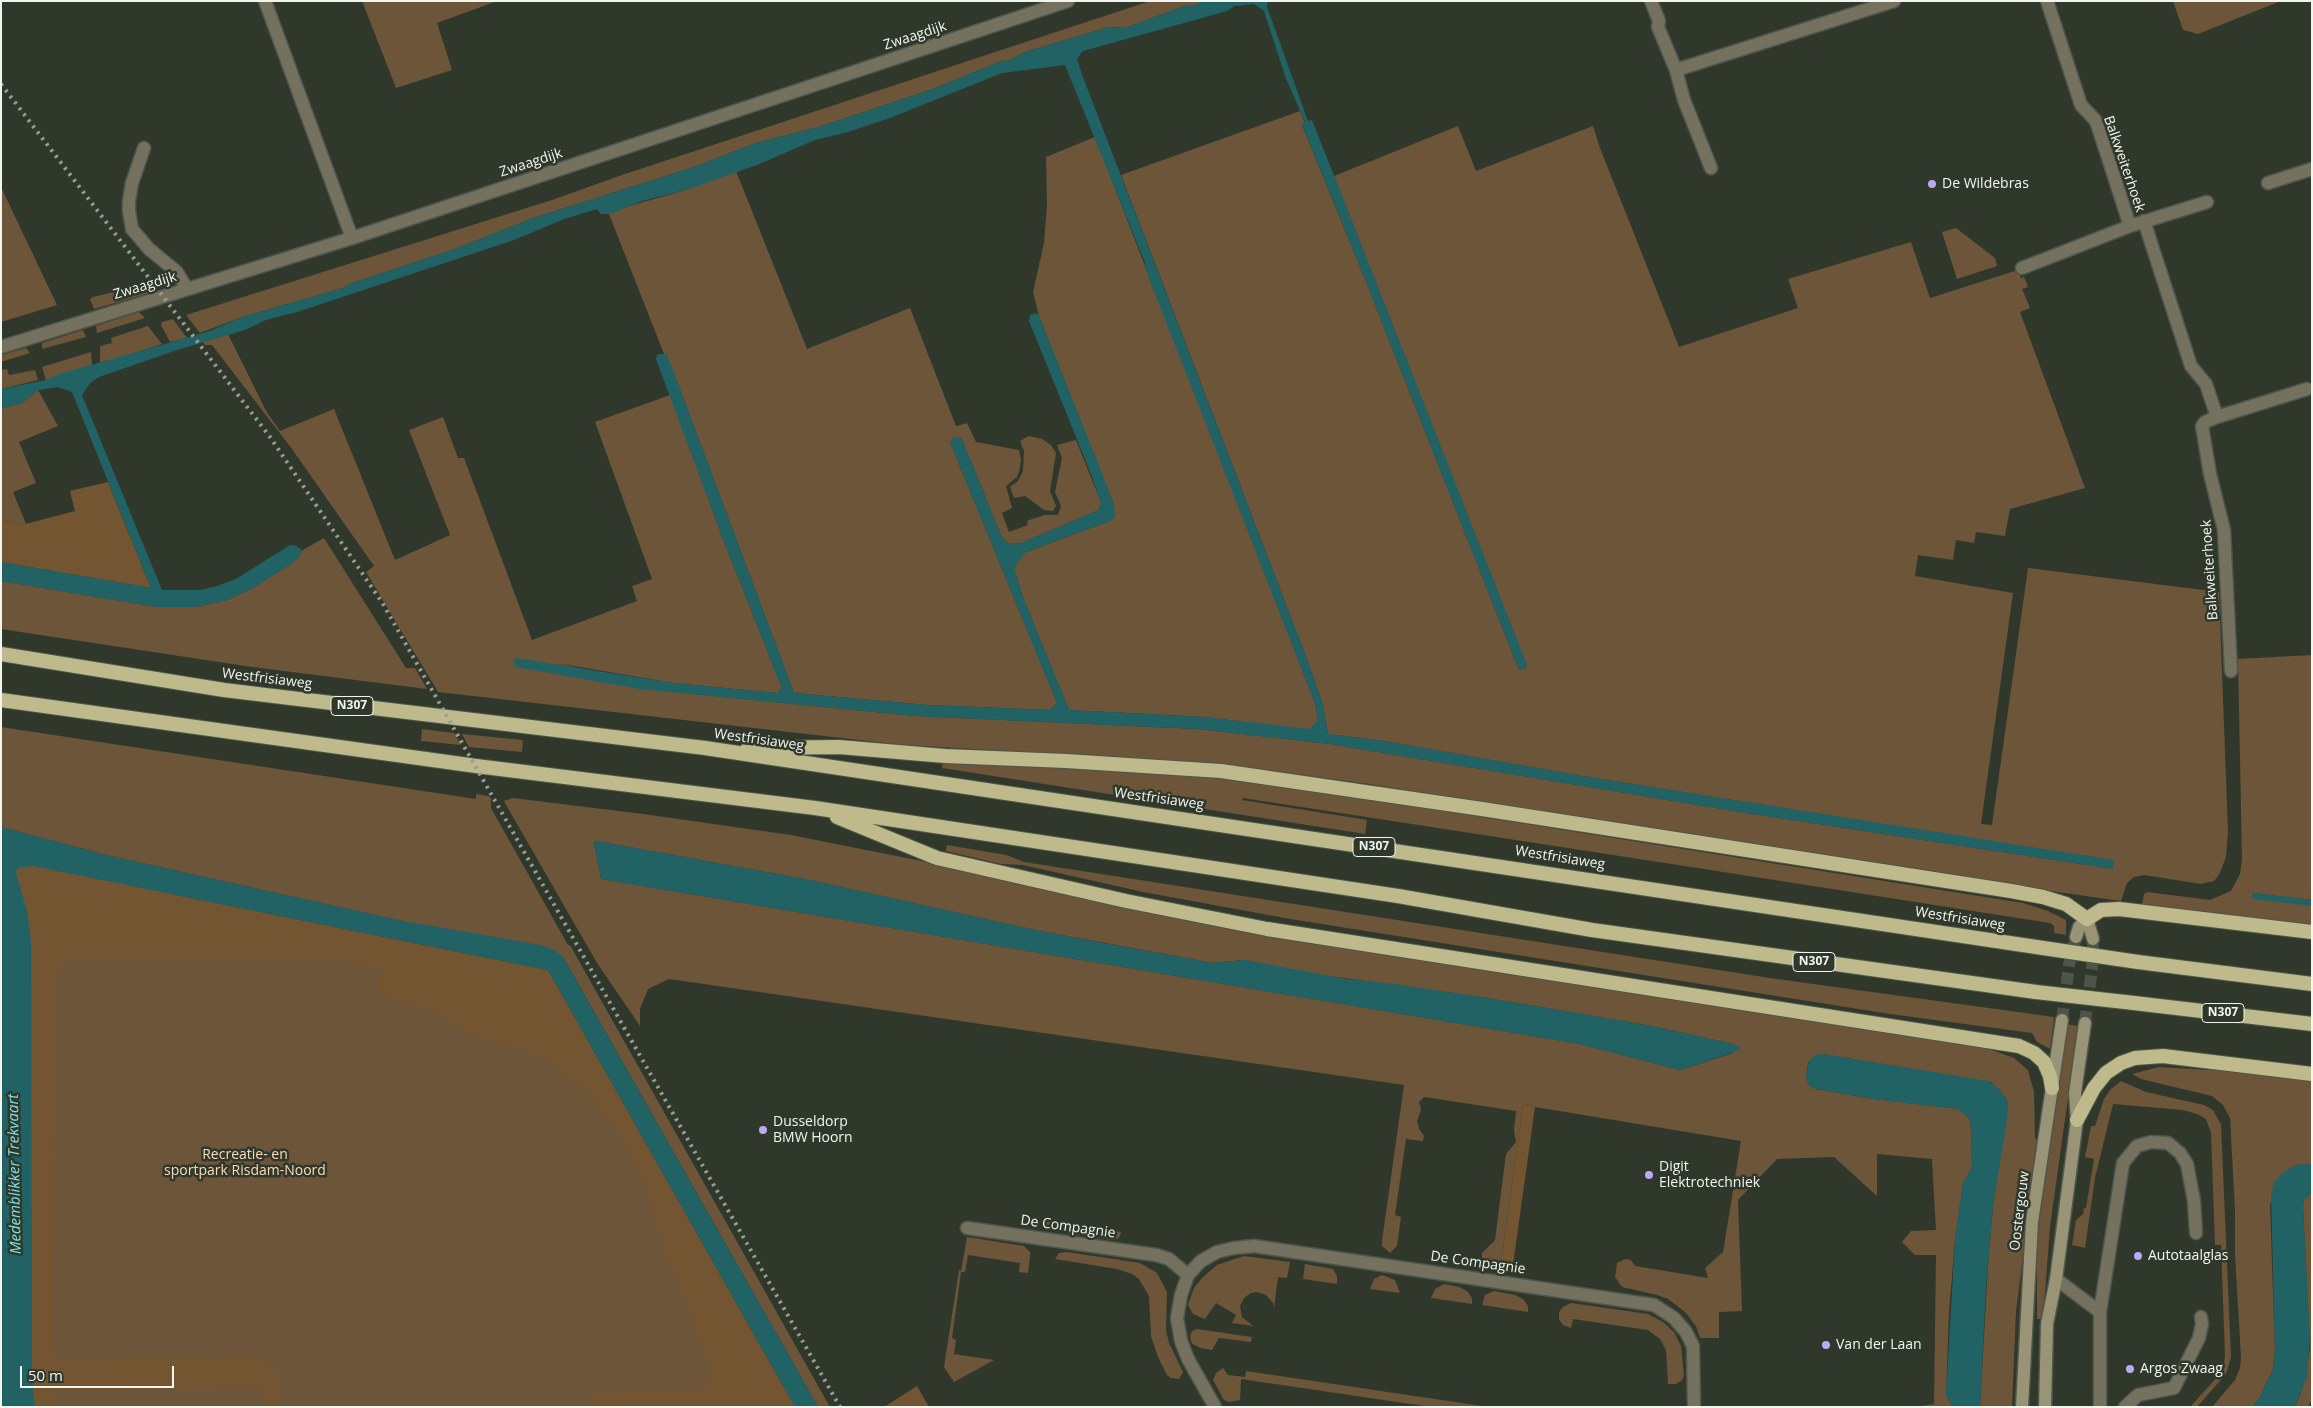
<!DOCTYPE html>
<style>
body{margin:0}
#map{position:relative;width:2313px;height:1408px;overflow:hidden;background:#30382c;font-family:"Open Sans",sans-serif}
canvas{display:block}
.frame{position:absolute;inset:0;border:2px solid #f1f6ee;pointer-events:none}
.scale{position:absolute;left:20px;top:1366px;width:154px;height:22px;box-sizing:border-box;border:2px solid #f1f6ee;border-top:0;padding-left:6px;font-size:15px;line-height:18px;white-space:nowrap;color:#f1f6ee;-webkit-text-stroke:4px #30382c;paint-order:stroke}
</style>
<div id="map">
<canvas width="2313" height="1408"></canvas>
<div class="frame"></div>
<div class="scale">50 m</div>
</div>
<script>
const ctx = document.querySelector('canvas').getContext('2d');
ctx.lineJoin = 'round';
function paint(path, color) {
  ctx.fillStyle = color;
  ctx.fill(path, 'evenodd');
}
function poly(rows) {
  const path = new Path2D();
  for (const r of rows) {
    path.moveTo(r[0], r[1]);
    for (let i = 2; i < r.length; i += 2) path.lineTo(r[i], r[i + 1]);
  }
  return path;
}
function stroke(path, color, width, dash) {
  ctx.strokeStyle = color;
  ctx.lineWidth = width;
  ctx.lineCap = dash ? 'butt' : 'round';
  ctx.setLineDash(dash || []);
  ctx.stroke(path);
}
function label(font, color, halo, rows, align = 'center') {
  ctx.font = font + ' "Open Sans",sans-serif';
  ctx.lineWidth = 5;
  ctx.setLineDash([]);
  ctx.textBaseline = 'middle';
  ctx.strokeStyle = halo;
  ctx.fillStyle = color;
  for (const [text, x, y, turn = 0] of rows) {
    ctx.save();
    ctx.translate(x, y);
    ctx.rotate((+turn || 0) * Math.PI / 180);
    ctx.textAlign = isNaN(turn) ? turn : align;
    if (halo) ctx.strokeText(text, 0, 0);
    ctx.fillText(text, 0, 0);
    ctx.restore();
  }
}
paint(poly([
 [362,1,497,1,437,23,452,70,396,88],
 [1150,1,1203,1,1191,7,1187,5,1125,28,1109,27,1025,52,1010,60,999,62,933,89,822,126,756,143,694,167,533,218,455,249,352,283,343,288,242,317,200,333,186,315,552,200,622,175],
 [2173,1,2281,1,2198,34,2183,30],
 [1300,111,1305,123,1302,125,1363,274,1519,670,1525,668,1527,665,1525,661,1334,176,1458,126,1476,171,1593,126,1600,148,1679,347,1798,308,1788,279,1911,242,1930,298,2018,270,2021,278,2024,277,2028,287,2022,289,2030,308,2020,312,2085,488,2010,509,2005,536,1976,532,1974,543,1956,540,1953,560,1918,555,1915,576,2013,593,1981,824,1992,825,2028,568,2219,592,2228,832,2226,857,2219,875,2214,881,2201,884,2144,875,2134,877,2127,883,2121,901,1909,871,1369,784,1251,768,1149,759,903,745,438,692,366,572,374,566,292,449,212,345,205,345,203,342,228,334,266,411,280,431,334,409,395,560,450,535,409,430,443,417,458,458,464,458,532,640,637,601,632,586,652,579,595,422,670,395,723,539,782,688,777,693,673,683,556,663,693,694,915,716,1198,729,1330,744,1740,812,2113,869,1971,838,1582,776,1384,741,1328,734,1322,702,1305,654,1121,175],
 [1095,137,1315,703,1318,721,1309,730,1204,717,1069,710,1024,600,1015,572,1015,566,1024,553,1112,520,1114,505,1039,316,1033,292,1044,243,1047,205,1046,157],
 [736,171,807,349,910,308,956,426,967,423,976,442,1019,450,1021,460,1019,472,1017,477,1006,486,1012,508,1002,513,1009,532,1028,525,1027,522,1029,520,1045,515,1058,515,1061,506,1055,492,1062,458,1057,445,1076,440,1101,502,1099,510,1021,543,1010,544,1003,539,1000,533,961,437,950,442,1057,703,1050,710,928,705,794,693,681,392,666,354,664,354,609,214,626,207,689,189],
 [1,187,57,305,1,322],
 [1956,228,1995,258,1997,266,1957,279,1942,232],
 [147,284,153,292,94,309,90,299,93,297],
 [139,312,145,318,97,333,96,326],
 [173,319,187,338,170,342,161,325,162,322],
 [148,326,162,344,100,364,100,346,112,343,111,338],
 [83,330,86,337,42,349,42,343],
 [26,348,30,353,1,362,1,355],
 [91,352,92,366,46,380,42,367],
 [7,369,9,375,35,370,38,380,1,389,1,370],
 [38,390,58,426,19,442,36,483,13,492,26,524,22,525,1,519,1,409,22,403],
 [1029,436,1042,439,1051,445,1056,453,1050,491,1056,506,1053,511,1044,510,1025,496,1014,498,1010,487,1018,481,1023,471,1024,451,1020,441],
 [324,538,406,668,415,668,427,689,252,667,1,629,1,581,157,607,196,607,227,600,253,588,292,563,300,556,301,551],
 [2312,655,2312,900,2253,893,2252,898,2312,905,2312,925,2142,904,2144,894,2147,892,2210,900,2231,891,2240,874,2242,860,2238,659],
 [1,727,476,799,476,794,488,796,491,798,491,808,568,945,570,945,830,1407,818,1407,563,957,106,855,1,827],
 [422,729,454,733,461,745,421,741],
 [462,734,523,740,522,752,469,747],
 [943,761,1148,771,1268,783,2023,903,2048,911,2066,920,2066,935,2054,933,2054,926,2050,923,1704,869,1243,798,1242,800,1367,820,1365,834,942,768],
 [513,798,643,814,791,835,967,870,1106,903,1992,1047,1992,1050,2014,1058,2028,1070,2034,1092,2035,1139,2038,1140,2016,1311,2012,1407,1980,1407,1988,1265,1993,1205,2008,1105,2006,1098,1991,1082,1823,1054,1809,1061,1808,1064,1806,1076,1808,1083,1816,1089,1874,1099,1959,1109,1969,1118,1971,1125,1972,1168,1963,1183,1955,1240,1949,1313,1946,1394,1952,1407,1914,1407,1934,1404,1936,1255,1915,1255,1902,1242,1911,1231,1936,1230,1932,1159,1877,1154,1877,1196,1834,1157,1777,1159,1738,1200,1742,1311,1719,1312,1719,1338,1700,1338,1696,1326,1685,1312,1668,1299,1657,1295,1622,1287,1615,1277,1617,1263,1625,1259,1631,1260,1635,1266,1708,1278,1705,1268,1723,1252,1741,1141,1523,1105,1500,1271,1491,1269,1482,1263,1482,1253,1495,1240,1506,1154,1516,1142,1514,1131,1516,1111,1424,1097,1419,1102,1421,1110,1417,1121,1419,1129,1424,1136,1423,1141,1406,1139,1395,1215,1401,1217,1397,1246,1390,1253,1382,1246,1382,1241,1404,1085,669,979,648,989,640,1009,640,1026,597,963,505,803,504,801],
 [596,841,810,880,1035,930,1213,963,1245,960,1307,973,1482,997,1652,1026,1733,1044,1733,1053,1680,1070,1580,1044,601,879,594,843],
 [947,845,1006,855,1024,862,1770,978,2054,1017,2050,1049,2037,1042,2032,1033,1890,1014,1290,919,1143,892,1023,865,1001,864,946,851],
 [1,851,555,990,784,1407,1,1407],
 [2066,1024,2078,1026,2050,1227,2043,1319,2037,1319,2037,1232],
 [2159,1067,2209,1070,2210,1067,2312,1079,2312,1164,2307,1164,2270,1204,2275,1350,2273,1369,2267,1382,2260,1397,2252,1407,2212,1407,2235,1380,2240,1368,2241,1357,2235,1255,2235,1210,2230,1118,2223,1105,2212,1096,2141,1079,2132,1074],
 [2121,1081,2146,1092,2204,1105,2213,1110,2221,1124,2231,1357,2226,1374,2197,1407,2190,1407,2221,1373,2224,1365,2225,1355,2221,1245,2215,1245,2211,1133,2206,1119,2197,1114,2183,1110,2113,1104,2095,1178,2085,1248,2072,1245,2076,1220,2083,1214,2084,1208,2086,1208,2094,1159,2085,1157,2091,1126,2095,1126,2104,1099,2110,1090],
 [2311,1194,2312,1399,2308,1407,2295,1407,2301,1393,2310,1349,2303,1208,2304,1199],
 [1044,1221,1121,1232,1119,1238,1113,1240,1048,1230,1044,1226],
 [967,1237,1024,1246,1030,1252,1030,1256,1028,1273,1019,1272,1020,1263,968,1255,965,1272,961,1272,952,1338,956,1340,954,1354,994,1360,954,1382,944,1367,959,1270,961,1271],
 [1067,1252,1140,1263,1157,1273,1167,1292,1166,1330,1169,1343,1183,1372,1179,1379,1171,1378,1167,1375,1158,1357,1151,1336,1149,1296,1139,1279,1132,1274,1117,1269,1055,1259,1059,1253],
 [1244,1256,1290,1262,1287,1278,1278,1277,1274,1308,1273,1303,1266,1295,1257,1292,1251,1293,1244,1298,1240,1306,1242,1317,1253,1326,1232,1323,1236,1315,1216,1303,1205,1319,1193,1314,1188,1305,1194,1288,1201,1279,1217,1265],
 [1305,1264,1333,1269,1337,1276,1337,1284,1303,1279],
 [1382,1275,1395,1280,1400,1293,1370,1289,1374,1279],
 [1444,1284,1459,1287,1467,1291,1472,1298,1472,1304,1431,1298,1435,1289],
 [1494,1291,1515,1295,1523,1299,1528,1306,1528,1312,1482,1305,1485,1295],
 [1571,1303,1648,1314,1663,1322,1674,1332,1681,1346,1684,1376,1682,1380,1676,1384,1668,1384,1666,1350,1660,1339,1648,1330,1573,1319,1571,1328,1563,1325,1559,1319,1559,1312,1563,1307],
 [1197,1329,1252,1337,1251,1342,1219,1338,1212,1350,1201,1348,1192,1344,1190,1337,1192,1331],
 [1223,1368,1228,1375,1245,1377,1246,1371,1489,1407,1431,1407,1241,1379,1240,1400,1229,1402,1224,1400,1213,1380,1216,1373]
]), '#6c5539');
paint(poly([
 [108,482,151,588,1,562,1,519,22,525,75,511,70,491],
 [25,866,33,866,548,970,795,1407,590,1407,590,1394,706,1388,711,1374,691,1316,664,1248,647,1189,632,1154,590,1094,551,1064,520,1049,500,1043,491,1043,473,1036,436,1014,379,994,381,969,328,957,326,964,287,959,75,959,69,961,59,970,55,991,51,1350,55,1356,60,1359,266,1356,267,1367,278,1367,278,1402,270,1404,267,1402,266,1391,263,1389,58,1392,54,1395,55,1407,35,1407,32,1376,31,941,27,911,16,873,18,869],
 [1523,1105,1535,1107,1512,1272,1500,1271],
 [917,1386,929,1407,884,1407]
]), '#745531');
paint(poly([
 [1203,1,1268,1,1267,7,1308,121,1312,120,1527,665,1525,668,1519,670,1363,274,1302,124,1305,122,1285,76,1264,11,1254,4,1235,6,1227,11,1195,20,1083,51,1077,59,1081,72,1305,654,1322,702,1328,734,1384,741,1582,776,2114,860,2113,869,1740,812,1330,744,1198,729,915,716,640,689,516,667,513,661,516,658,673,683,777,693,782,688,723,539,656,359,657,355,660,354,666,354,671,365,794,693,928,705,1050,710,1057,703,950,442,954,437,961,437,1000,533,1003,539,1010,544,1021,543,1099,510,1101,502,1091,474,1029,321,1030,315,1037,313,1039,316,1101,471,1114,505,1115,516,1112,520,1026,552,1015,566,1015,572,1024,600,1069,710,1204,717,1309,729,1318,721,1315,703,1148,276,1144,260,1065,65,1002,73,890,118,848,132,815,140,757,165,689,189,642,201,609,214,601,214,597,209,564,219,514,240,297,312,266,320,245,330,177,350,99,377,90,383,82,395,162,590,201,590,217,586,236,579,290,545,296,546,301,549,300,556,292,563,253,588,227,600,196,607,157,607,1,581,1,562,151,588,72,392,58,387,38,390,22,403,1,409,1,389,46,380,59,374,207,332,242,317,343,288,352,283,455,249,533,218,694,167,756,143,822,126,933,89,999,62,1010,60,1025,52,1109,27,1125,28,1187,5,1191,7],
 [1,827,106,855,276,893,403,921,541,945,556,951,563,957,577,982,818,1407,795,1407,548,970,33,866,18,868,16,873,27,911,31,941,32,1376,35,1407,1,1407],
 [596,841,810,880,1035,930,1125,947,1213,963,1245,960,1346,979,1394,984,1482,997,1652,1026,1733,1044,1740,1047,1740,1050,1680,1070,1580,1044,601,879,594,843],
 [1823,1054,1988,1081,1997,1087,2006,1098,2008,1105,2006,1127,1993,1205,1986,1288,1980,1407,1952,1407,1946,1394,1955,1240,1963,1183,1972,1168,1971,1125,1969,1118,1958,1109,1874,1099,1812,1088,1808,1084,1806,1076,1809,1061,1816,1055],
 [2307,1164,2312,1164,2312,1194,2304,1199,2303,1208,2310,1337,2307,1377,2295,1407,2252,1407,2260,1397,2267,1382,2273,1369,2275,1350,2271,1193,2274,1183,2282,1173,2296,1165]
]), '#216365');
stroke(poly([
 [2255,896,2312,903]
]), '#216365', 6);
stroke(poly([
 [2062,1020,2069,965,2076,937],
 [2085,1023,2093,960,2093,939]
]), '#4d5449', 12, [12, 6]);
const service = poly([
 [265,1,352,238],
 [144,148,132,183,129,201,129,211,132,229,149,249,177,272,187,289],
 [2056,1279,2100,1312,2100,1407],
 [2100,1312,2123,1163,2137,1146,2151,1142,2168,1143,2180,1153,2187,1164,2194,1201,2196,1233],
 [2125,1407,2138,1395,2174,1388,2199,1338,2202,1324,2201,1317]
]);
const minor = poly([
 [1651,1,1659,21,1658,27,1676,70,1684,100,1711,168],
 [2047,1,2081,105,2096,121,2130,226],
 [1676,70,1894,1],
 [2268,183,2312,169],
 [2144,221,2191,366,2206,384,2217,417],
 [2022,268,2130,226,2207,202],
 [2231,671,2224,530,2210,474,2202,426,2205,422,2217,417,2307,389],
 [967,1228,1156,1255,1169,1259,1188,1275],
 [1215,1407,1188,1359,1181,1341,1177,1318,1181,1295,1188,1275,1201,1261,1217,1252,1234,1248,1254,1246,1654,1305,1674,1318,1686,1332,1693,1346,1694,1407]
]);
const tertiary = poly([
 [1,347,352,238,1068,1]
]);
const secondary = poly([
 [2076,937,2079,927,2087,919,2093,939],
 [2022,1407,2032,1222,2062,1020],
 [2045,1407,2047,1324,2056,1279,2077,1120,2075,1093,2085,1023]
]);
const trunk = poly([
 [1,654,224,690,705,748,2043,948],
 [1,700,476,766,815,808,1398,896,1592,930,2036,992],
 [748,748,839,747,945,756,1066,761,1221,771,1482,809,2011,891,2043,897,2066,904,2087,919,2101,910,2119,909,2312,932],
 [837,817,937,858,1126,901,1267,929,2019,1046,2034,1053,2044,1062,2050,1076,2052,1088],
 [2138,962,2312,984],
 [2134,1003,2312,1024],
 [2077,1120,2094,1088,2106,1073,2121,1063,2135,1058,2163,1056,2312,1074]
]);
stroke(service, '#4f564b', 15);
stroke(minor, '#4f564b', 15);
stroke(tertiary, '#4f564b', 15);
stroke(secondary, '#4f564b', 15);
stroke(trunk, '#4f564b', 16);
stroke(service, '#74725e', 12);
stroke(minor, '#74725e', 12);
stroke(tertiary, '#74725e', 12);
stroke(secondary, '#989475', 12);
stroke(trunk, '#bfba8c', 14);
stroke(poly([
 [1,84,270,437,383,604,840,1407]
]), '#979e94', 4, [2.5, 5]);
const trunkBridge = poly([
 [2043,948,2138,962],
 [2036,992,2134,1003]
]);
stroke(trunkBridge, '#4f564b', 16, []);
stroke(trunkBridge, '#bfba8c', 14);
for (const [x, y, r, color] of [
 [1932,184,5,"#baaaf6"],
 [763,1130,5,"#baaaf6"],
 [1649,1175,5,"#baaaf6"],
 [2138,1256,5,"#baaaf6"],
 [1826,1345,5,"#baaaf6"],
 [2130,1369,5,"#baaaf6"]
]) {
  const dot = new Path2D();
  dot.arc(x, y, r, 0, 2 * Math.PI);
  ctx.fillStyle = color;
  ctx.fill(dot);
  stroke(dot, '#30382c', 2);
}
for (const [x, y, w] of [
 [352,706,42],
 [1374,847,42],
 [1814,962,42],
 [2223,1013,42]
]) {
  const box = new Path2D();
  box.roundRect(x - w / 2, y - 9.5, w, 19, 4);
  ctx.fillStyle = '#30382c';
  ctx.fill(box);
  stroke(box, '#f1f6ee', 1);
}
label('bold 12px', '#f1f6ee', null, [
 ["N307",352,706],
 ["N307",1374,847],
 ["N307",1814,962],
 ["N307",2223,1013]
]);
label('14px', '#f1f6ee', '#30382c', [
 ["Zwaagdijk",915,36,-18],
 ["Zwaagdijk",531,163,-18],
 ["Balkweiterhoek",2124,164,71],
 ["Zwaagdijk",145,286,-17],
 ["Balkweiterhoek",2210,570,-94],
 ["Westfrisiaweg",267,679,7],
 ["Westfrisiaweg",759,740,8],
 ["Westfrisiaweg",1159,799,8],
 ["Westfrisiaweg",1560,858,9],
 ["Westfrisiaweg",1960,919,9],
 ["Oostergouw",2020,1211,-83],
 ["De Compagnie",1068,1227,8],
 ["De Compagnie",1478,1263,8]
]);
label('14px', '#f1f6ee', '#30382c', [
 ["De Wildebras",1942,184],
 ["Dusseldorp",773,1122],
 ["BMW Hoorn",773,1138],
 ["Digit",1659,1167],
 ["Elektrotechniek",1659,1183],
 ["Autotaalglas",2148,1256],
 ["Van der Laan",1836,1345],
 ["Argos Zwaag",2140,1369]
], 'left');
label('14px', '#fadbb9', '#30382c', [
 ["Recreatie- en",245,1155],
 ["sportpark Risdam-Noord",245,1171]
]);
label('italic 15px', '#7ce2e4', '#30382c', [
 ["Medemblikker Trekvaart",15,1174,-91]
]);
</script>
